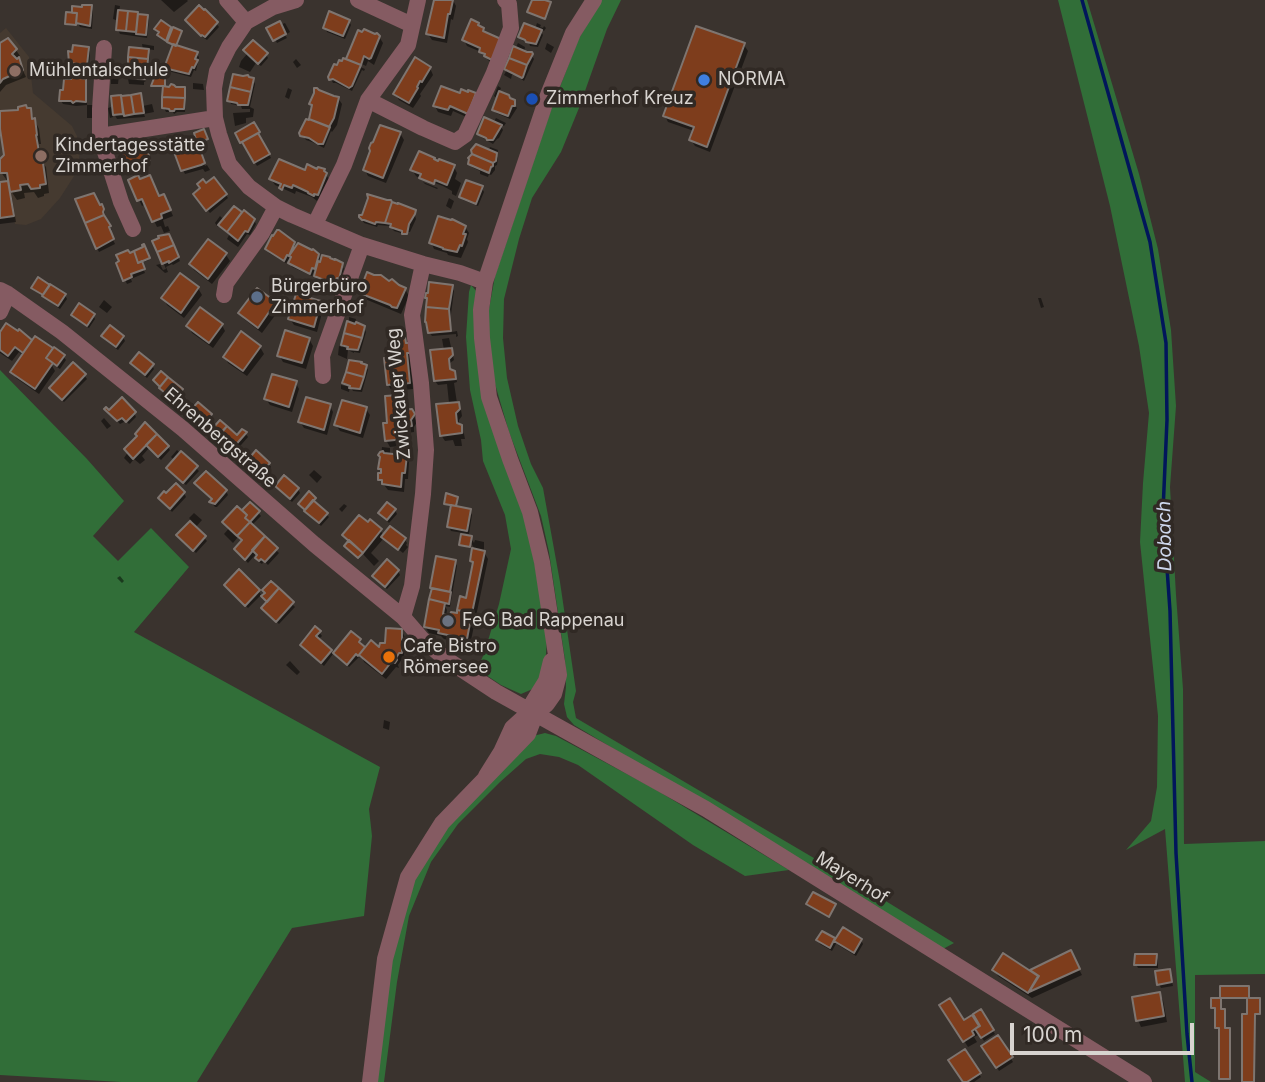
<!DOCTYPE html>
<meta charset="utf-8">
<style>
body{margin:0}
#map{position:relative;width:1265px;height:1082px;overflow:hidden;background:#3a332e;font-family:Inter,sans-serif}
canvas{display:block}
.scale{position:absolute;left:1010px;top:1023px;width:184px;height:32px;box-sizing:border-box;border:4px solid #d8d4d0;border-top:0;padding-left:9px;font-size:21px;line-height:24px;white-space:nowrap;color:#d8d4d0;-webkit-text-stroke:5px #302924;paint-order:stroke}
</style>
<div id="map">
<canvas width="1265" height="1082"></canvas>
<div class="scale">100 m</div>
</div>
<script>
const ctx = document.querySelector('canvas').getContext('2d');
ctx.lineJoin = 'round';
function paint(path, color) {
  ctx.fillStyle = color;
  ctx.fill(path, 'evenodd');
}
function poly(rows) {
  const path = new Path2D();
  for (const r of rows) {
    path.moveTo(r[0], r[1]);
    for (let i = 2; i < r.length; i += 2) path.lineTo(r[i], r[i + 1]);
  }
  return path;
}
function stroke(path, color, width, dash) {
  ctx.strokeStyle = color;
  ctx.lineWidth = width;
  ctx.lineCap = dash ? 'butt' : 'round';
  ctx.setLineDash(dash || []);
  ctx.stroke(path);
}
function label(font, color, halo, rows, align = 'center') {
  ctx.font = font + ' Inter,sans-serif';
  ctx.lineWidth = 7;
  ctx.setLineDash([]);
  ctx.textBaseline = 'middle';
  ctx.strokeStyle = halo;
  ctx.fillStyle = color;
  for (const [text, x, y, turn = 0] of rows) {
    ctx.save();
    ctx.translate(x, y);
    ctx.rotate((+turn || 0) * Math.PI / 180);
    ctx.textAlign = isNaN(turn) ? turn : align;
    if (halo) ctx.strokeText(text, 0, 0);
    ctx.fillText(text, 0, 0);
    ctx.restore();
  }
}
paint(poly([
 [6,28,29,57,33,93,72,126,77,136,80,153,76,173,60,198,41,219,26,225,15,224,14,216,0,218,0,33]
]), '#453a30');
paint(poly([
 [601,0,621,0,607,29,579,108,561,152,532,198,519,239,504,299,503,338,507,378,518,426,531,464,543,488,560,582,576,691,573,702,576,718,858,884,954,943,943,949,751,831,574,725,567,717,564,704,566,687,565,660,549,552,541,516,509,432,493,377,488,344,489,309,495,276,548,118,578,40],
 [1058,0,1087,0,1139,174,1158,249,1171,330,1176,406,1170,487,1176,595,1183,689,1184,844,1265,841,1265,974,1195,975,1195,1072,1211,1082,1185,1082,1165,829,1126,850,1151,821,1157,787,1158,716,1140,542,1143,483,1149,413,1139,346,1110,206],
 [471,285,478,293,476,328,528,523,547,639,545,668,535,688,521,694,501,685,477,669,484,654,499,604,511,549,505,515,483,461,481,440,470,390,466,337,469,292],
 [0,370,87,459,124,501,93,536,118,561,151,528,189,567,134,632,380,767,369,809,372,836,364,916,292,928,197,1082,121,1082,0,1075],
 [545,733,556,736,653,788,789,870,745,876,693,845,578,765,559,757,540,754,526,759,500,782,458,824,431,862,409,916,397,982,384,1082,374,1082,392,942,407,893,433,843,533,736]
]), '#316e38');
paint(poly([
 [161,0,187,0,188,1,174,12],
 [436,0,453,0,456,6,453,20,451,19,447,43,432,40,428,34],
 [115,5,120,6,119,12,147,16,149,20,147,38,120,34,118,30,119,21,113,19],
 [91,7,93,11,92,29,80,27,76,20,75,26,67,25,67,24],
 [349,21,351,25,345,39,327,32,325,28],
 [216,23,219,27,207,40,201,36],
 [285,23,290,32,285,35,287,38,277,43,269,29],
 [537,23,541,25,540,27,543,28,544,26,546,28,544,31,540,29,543,35,538,47,530,46,529,43,523,41,520,37,537,30,536,26],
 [478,24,486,35,500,40,490,62,481,52,467,46,464,40],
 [170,28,172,33,181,33,181,34,176,47,196,53,199,57,196,71,194,70,191,77,168,71,166,68,174,45,161,38,156,29],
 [363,34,378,35,383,43,374,65,368,61,366,66,351,59,351,63,365,69,364,71,362,70,352,91,336,83,333,83,331,79,350,63,348,59],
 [518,43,525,47,524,53,531,54,534,59,524,81,516,75,512,75,511,79,504,75,518,50,516,47],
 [547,43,554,47,551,53,545,49],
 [142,44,154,46,154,50,147,49,150,54,147,77,127,75,131,49,143,50],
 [0,45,16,50,20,56,17,58,26,77,6,85,0,92],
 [744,45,748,51,710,152,695,146,691,140,694,131,668,122,665,116],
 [88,48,90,52,89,68,77,67,77,74,67,74,63,67,63,73,56,73,56,65,62,66,66,72,66,66,73,67,71,62],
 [245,51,266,54,268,58,261,66,256,63,250,72,239,67,241,61,247,54],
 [296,59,301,65,297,68,293,62],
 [430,68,433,75,420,94,421,96,413,108,399,100,395,94],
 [111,74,119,75,118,84,111,84],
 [165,78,165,88,184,88,186,92,185,112,177,112,174,114,173,112,166,112,164,108,164,87,153,86],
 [128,79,146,81,144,82,144,85,129,84],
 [253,80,255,84,250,107,254,109,253,117,246,118,246,123,235,126,233,113,250,112,250,109,242,109,241,106,231,104,229,100],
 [85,81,87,85,87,105,94,105,95,118,87,118,87,105,76,106,63,104,61,101],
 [193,83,203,84,204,90,193,89],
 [498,86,501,88,499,93,514,104,517,108,510,119,496,113,494,110,498,99,494,96],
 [288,88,292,90,289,99,285,97],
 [140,95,143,106,152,104,154,112,144,114,145,117,117,119,112,110,113,117,110,118,108,108,111,107,115,114,113,98],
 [461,96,471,119,453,111,451,116,438,112,435,106],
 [338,98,342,104,337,125,332,132,331,131,324,148,312,142,306,140,301,133,310,123,313,108,311,104],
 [30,110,39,129,41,144,39,144,43,163,46,167,49,193,44,194,44,196,38,198,34,192,24,193,25,198,17,200,11,191,16,222,0,224,0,184,9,183,0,171,0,166,6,156,0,113],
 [496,118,506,123,504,126,499,123,503,130,499,138,497,139,493,144,481,137,479,133,493,123],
 [253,124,271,158,257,166,237,133],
 [400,133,404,140,386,183,368,176,365,170],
 [146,146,150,164,130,169,125,159],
 [490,147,498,150,497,156,498,158,497,165,495,166,495,170,491,175,489,174,488,177,480,174,480,171,472,167,470,163,488,151],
 [199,150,205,166,207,165,210,170,205,172,203,169,185,174,183,170],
 [435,161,454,167,457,173,455,179,461,183,456,196,452,194,452,191,443,186,422,178,422,180,416,176,412,170],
 [323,171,330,180,321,200,318,199,317,201,312,197,296,191,295,194,275,185,271,179],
 [130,181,167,202,173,216,163,220,165,227,168,226,170,231,164,233,161,226,157,227,146,204,142,206],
 [423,182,438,188,437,189,425,184],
 [482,188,484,192,478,206,463,200,461,197],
 [226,195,228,198,210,213,197,198],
 [449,198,454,201,451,209,446,206],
 [100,207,104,210,105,214,104,217,112,230,109,231,115,244,99,252,97,248],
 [234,208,254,220,256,224,250,235,247,234,238,247,227,239,229,235,223,229,220,225,218,227,215,223,220,216,224,220],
 [414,212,416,219,410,232,401,232,401,233,394,231,390,226,378,225,377,227,364,223,361,217],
 [465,227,469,233,467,239,468,242,461,258,448,255,447,253,434,249,431,242],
 [170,240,180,261,173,265,172,264,166,267,168,272,165,273,156,265,160,264,163,270,166,269,154,242],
 [208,241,226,255,230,261,212,284,194,270,191,264],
 [293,241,297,249,317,253,322,262,340,263,344,269,342,274,343,276,337,287,318,279,316,276,320,266,317,264,312,276,292,267,288,260,286,263,269,253,267,249],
 [144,249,149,260,141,263,145,273,131,279,132,282,127,284,125,280,129,255],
 [452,287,454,291,450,322,452,332,457,331,458,336,456,337,456,334,432,336,429,332],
 [198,288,202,295,184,318,167,305,163,298],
 [405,289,409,296,401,314,365,299,361,293],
 [34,290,65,295,67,299,60,309],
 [257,290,275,303,279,310,262,333,244,319,240,313],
 [1038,298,1041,298,1044,307,1041,308],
 [104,300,112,307,107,313,99,307],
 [320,303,323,309,317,332,294,325,290,319],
 [73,315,93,315,95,319,89,328,75,319],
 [349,317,356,319,355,323,364,328,366,332,360,353,354,352,354,353,348,350,347,359,338,355,339,346,342,347,349,323],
 [222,325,225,331,213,348,192,333,188,326],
 [20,331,32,343,35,338,63,356,66,360,60,369,50,362,55,371,39,394,16,378,12,372,23,356,19,352,12,361,0,353,0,335,18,334],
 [103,336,123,337,125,341,118,350,105,340],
 [449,338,454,360,450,363,451,371,456,377,457,382,454,383,457,403,461,410,462,416,459,420,459,426,464,434,465,439,461,439,462,446,455,446,453,440,445,441,441,435,449,403,447,384,438,385,435,381,432,352,444,350,442,339],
 [309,339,313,346,306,369,283,362,279,355],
 [405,339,412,351,410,359,413,389,392,391,388,385,386,360,395,359,392,353],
 [260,347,264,354,247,376,228,363,225,357],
 [132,363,152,365,154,369,147,378],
 [366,367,368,370,362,392,353,391,350,386,349,392,341,389,341,385,346,386,344,383],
 [84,375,87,379,64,402,53,392],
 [296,383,299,389,292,412,270,405,266,399],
 [181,390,184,394,177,402,164,392],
 [396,398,404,411,411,411,417,422,414,427,414,432,406,433,409,443,408,445,390,447,386,440],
 [192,403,196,407,211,415,213,419,206,427,187,409],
 [330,406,333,412,327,435,304,428,300,422],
 [366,409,370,415,363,438,340,431,336,425],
 [109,412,134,413,136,417,129,424,126,421,120,424],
 [104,418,111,426,107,429,101,421],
 [220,422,237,437,245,433,248,437,235,452,214,432],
 [138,437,168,447,170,450,161,460,149,448,142,456,145,460,140,464,134,459,130,464,124,458],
 [382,447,390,448,390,455,406,456,409,462,408,479,405,479,404,492,388,490,380,480,384,475,380,469],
 [177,450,199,471,186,485,171,472,175,461,171,457],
 [249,462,269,464,271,467,264,476],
 [314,470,322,477,317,483,309,475],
 [196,483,226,491,228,495,217,507,215,507,211,502,213,500],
 [277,487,298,489,300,493,292,502],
 [184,493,186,497,172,512,160,498],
 [447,495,457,499,457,504,453,498,450,499,455,508,470,511,472,515,469,534,451,531,449,527,453,506,445,504],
 [315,499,313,503,329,517,321,526,306,511],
 [250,504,261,516,251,526,279,553,268,565,264,561,262,564,259,562,257,558,259,556,256,554,248,563,236,550,243,541,238,537,233,543,224,534],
 [344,504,347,506,342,512,339,509],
 [395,510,397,514,389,523,380,513],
 [194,513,202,520,195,528,207,541,196,553,179,536,192,521,189,518],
 [390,528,405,540,407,543,406,545,408,547,403,553,384,538,371,553,379,561,374,566,363,554,359,559,347,548,349,542,344,535,380,530,384,536],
 [471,538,474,543,475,540,484,542,484,552,488,559,470,645,444,639,441,636,429,633,425,627,455,562,457,566,450,607,445,606,447,610,446,616,458,615,467,600,474,565,472,561,476,551,471,543,470,548,461,545],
 [398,571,400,575,387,589,374,576],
 [120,576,124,581,122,583,117,578],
 [271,583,295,607,279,624,266,612],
 [226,586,259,591,261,595,248,608],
 [401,630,405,637,404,659,402,659,398,665,399,668,396,667,386,679,364,662,362,657,361,658,359,657,349,667,335,653,360,640,362,644,361,645,365,650,379,650],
 [319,632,322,636,318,640,333,654,324,666,304,649,302,645],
 [290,661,300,672,297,675,286,665],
 [384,720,390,722,389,730,383,728],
 [843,929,861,940,863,944,856,956,838,945,837,942,832,951,820,944,818,940,834,940,836,942],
 [1070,952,1082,975,1032,998,998,976,994,970,1030,973],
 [1156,956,1158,960,1158,968,1138,968,1136,964],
 [1169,970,1173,986,1161,988,1159,984],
 [1159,994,1163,1000,1167,1022,1141,1027,1138,1020],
 [941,1005,964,1022,972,1017,979,1028,982,1026,980,1011,995,1034,984,1041,980,1034,974,1037,977,1042,968,1047],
 [998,1037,1013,1062,999,1071,984,1046],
 [964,1051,981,1077,974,1082,965,1082]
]), '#0007');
stroke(poly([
 [1082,0,1150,242,1166,343,1167,420,1163,511,1170,611,1176,853,1187,1034,1192,1082]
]), '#01165b', 3.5);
const building = poly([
 [434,0,453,0,450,14,448,14,444,38,426,34,434,0],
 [532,0,545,0,551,2,545,19,527,12,532,0],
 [82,5,92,5,90,26,76,23,77,13,72,13,72,6,82,7,82,5],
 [199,5,204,10,205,9,218,22,205,37,202,35,201,36,185,20,199,5],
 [118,10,128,11,126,31,116,30,118,10],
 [128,11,138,12,136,32,126,31,128,11],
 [329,11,350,20,343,36,323,28,329,11],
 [66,12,77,13,76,25,65,24,66,12],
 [138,14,148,15,146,35,136,34,138,14],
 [471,19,479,23,478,25,484,28,483,31,501,39,492,60,484,56,485,54,479,52,480,48,462,40,471,19],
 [161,20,171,27,166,41,157,35,159,32,154,29,161,20],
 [280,21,286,34,273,41,266,28,280,21],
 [524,23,542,30,536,44,526,42,525,40,518,37,524,23],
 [696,26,745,43,707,147,689,140,694,127,663,116,696,26],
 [173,27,182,31,176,46,167,42,173,27],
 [364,29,375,34,377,33,380,36,371,58,369,59,364,56,361,65,346,59,358,30,362,32,364,29],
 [8,38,17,49,12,54,17,59,19,57,23,70,3,79,0,83,0,43,8,38],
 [253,40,268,53,258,64,243,50,253,40],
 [173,44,198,52,195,59,198,60,194,68,192,67,189,74,164,68,173,44],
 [73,45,89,47,87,65,69,63,68,51,72,52,73,45],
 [513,46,527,52,532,52,533,54,527,65,509,58,513,46],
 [129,47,149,49,148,59,128,57,129,47],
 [128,57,148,59,147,69,128,67,128,57],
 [415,57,431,67,422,82,420,81,417,87,418,88,409,103,393,94,415,57],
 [343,58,361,65,352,86,349,88,333,79,329,80,328,77,334,64,337,65,339,60,342,61,343,58],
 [509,58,527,65,523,77,522,78,504,69,509,58],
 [126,67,146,68,145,79,125,77,126,67],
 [156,73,165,75,165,86,151,86,156,73],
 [233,74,243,76,248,75,249,77,254,78,251,92,230,87,233,74],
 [72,77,86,79,86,102,76,101,73,103,71,101,59,101,60,90,63,90,64,79,71,79,72,77],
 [171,84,174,85,176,87,185,87,185,98,162,97,163,86,169,87,171,84],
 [441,86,460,93,461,89,468,92,468,90,476,93,468,114,450,106,448,110,433,106,441,86],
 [230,87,251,92,248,105,238,105,237,103,227,101,230,87],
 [314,88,317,88,319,90,334,96,339,97,334,118,329,127,309,119,312,105,309,104,314,93,314,88],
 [499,91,509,95,510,98,515,100,515,106,512,106,508,116,492,110,499,91],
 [141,93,144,113,134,114,131,95,141,93],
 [121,95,123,114,113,115,111,96,121,95],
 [131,95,134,114,124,116,121,96,131,95],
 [162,97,185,98,184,109,175,109,174,111,170,111,169,109,162,108,162,97],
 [26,105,27,108,31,108,32,119,35,118,37,135,36,135,40,157,42,156,46,184,40,185,40,188,31,189,28,184,20,185,21,190,10,192,7,173,0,173,0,159,4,155,0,129,0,111,18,110,18,107,26,105],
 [484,117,502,125,493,140,487,140,486,138,477,134,484,117],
 [306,119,309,120,309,119,330,127,323,144,318,144,309,138,300,136,299,133,306,119],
 [254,122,260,132,240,143,235,133,254,122],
 [380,125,401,132,383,178,363,170,370,151,369,148,371,143,373,142,380,125],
 [204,129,208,139,197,143,194,133,204,129],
 [258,133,270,154,254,163,242,142,258,133],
 [145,140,150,160,126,166,124,159,123,160,121,146,128,145,127,143,145,140],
 [194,144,195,145,198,144,205,163,201,165,181,171,174,152,194,144],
 [476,144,497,153,496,161,493,163,472,154,471,150,476,144],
 [419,151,435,158,434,159,438,161,439,159,455,165,447,185,435,180,434,184,419,178,421,174,410,170,419,151],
 [472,154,493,163,493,166,491,167,489,173,468,164,469,159,468,158,472,154],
 [279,159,305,170,307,164,317,169,318,167,325,169,324,171,327,173,318,195,314,194,314,196,308,193,308,192,293,185,292,188,284,185,282,190,279,188,281,184,269,179,279,159],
 [138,175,140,179,150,175,159,196,164,194,171,210,161,214,162,218,152,222,142,199,137,201,128,180,138,175],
 [214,177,227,194,206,211,193,194,200,188,197,184,203,179,206,183,214,177],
 [466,180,483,186,476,204,459,197,466,180],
 [8,181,14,216,0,218,0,182,8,181],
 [94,193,100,205,102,204,104,209,103,212,104,215,85,223,75,199,94,193],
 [367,194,387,200,391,200,392,202,385,223,376,222,375,224,364,220,362,220,359,217,359,215,362,215,368,198,367,194],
 [392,202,398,204,398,203,416,210,415,214,409,224,407,234,402,234,402,231,390,227,391,224,385,223,392,202],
 [234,206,242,212,227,232,218,225,234,206],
 [244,210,255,219,248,232,245,231,238,241,227,232,244,210],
 [104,215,111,226,109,227,114,239,96,249,85,223,104,215],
 [438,216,451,220,452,219,466,226,463,234,466,234,462,246,460,245,457,252,443,249,443,248,429,243,438,216],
 [277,230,279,230,295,242,289,256,287,255,284,261,265,249,272,235,273,236,277,230],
 [169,234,174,245,157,252,152,241,159,238,158,236,169,234],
 [208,239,227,253,208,279,189,264,208,239],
 [298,243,312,250,313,249,319,254,315,269,312,268,310,274,288,263,291,257,289,256,298,243],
 [144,244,150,258,138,263,134,251,143,247,142,245,144,244],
 [174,245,179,257,169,263,169,261,162,264,157,252,174,245],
 [128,250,130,253,134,251,138,263,142,261,145,269,131,274,132,277,123,281,116,263,119,261,116,255,128,250],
 [322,255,330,257,330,258,335,260,335,259,343,263,339,279,337,278,334,284,314,276,318,261,320,262,322,255],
 [367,272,374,275,381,275,389,281,392,279,399,285,406,288,397,308,392,307,390,305,359,293,367,272],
 [180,273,199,287,181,313,161,298,180,273],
 [38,277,50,285,43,295,31,288,38,277],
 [429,282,453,285,449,309,426,307,427,298,425,298,426,293,428,293,429,282],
 [50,284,66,294,58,306,42,296,50,284],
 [257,288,276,302,258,328,238,313,257,288],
 [296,294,321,301,314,327,288,319,296,294],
 [79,303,95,314,87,326,71,315,79,303],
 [200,307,223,324,209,343,186,326,200,307],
 [426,307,449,309,451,331,428,333,426,322,425,322,426,307],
 [347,321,355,324,356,322,365,326,362,338,344,333,347,321],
 [6,323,18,331,19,329,32,340,23,353,15,347,8,356,0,350,0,332,6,323],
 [110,325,124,336,116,347,101,336,110,325],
 [285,330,310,338,302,363,277,356,285,330],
 [241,331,261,346,243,371,223,357,241,331],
 [344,333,362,338,358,350,347,349,348,347,341,345,344,333],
 [35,336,53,348,46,358,53,363,35,389,10,372,35,336],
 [405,337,406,343,409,343,410,353,407,353,410,383,387,385,384,358,393,358,393,353,390,354,389,338,405,337],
 [54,347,65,355,57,366,46,358,54,347],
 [452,348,453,355,449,359,450,369,455,371,456,379,434,381,430,350,452,348],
 [139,352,154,364,145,375,130,363,139,352],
 [349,360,362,362,361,363,367,365,364,377,346,372,349,360],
 [73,362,86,374,62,400,49,388,73,362],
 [161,371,168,377,160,387,153,380,161,371],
 [346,372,364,377,360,389,349,388,350,386,342,383,346,372],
 [272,374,297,381,289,407,264,399,272,374],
 [168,377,183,389,174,400,159,388,168,377],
 [401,395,402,399,405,402,402,405,403,410,412,409,415,414,411,420,412,426,404,427,404,432,407,435,405,439,385,441,383,423,387,423,385,396,401,395],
 [122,397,136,412,126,422,122,418,117,421,104,409,106,407,109,410,122,397],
 [306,397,331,404,324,430,298,422,306,397],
 [342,400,367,407,360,433,334,425,342,400],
 [198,402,212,414,203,425,189,412,198,402],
 [459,402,460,409,456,413,457,423,462,425,462,433,440,436,436,404,459,402],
 [220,420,227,426,218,436,211,430,220,420],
 [145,422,157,434,133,459,124,449,137,436,135,434,145,422],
 [227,426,237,435,242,429,247,432,232,449,218,437,227,426],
 [157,434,169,446,158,457,146,445,157,434],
 [256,450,270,463,261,473,247,461,256,450],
 [181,451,198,466,183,483,166,468,181,451],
 [383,451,384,453,402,455,403,453,407,455,405,473,402,473,401,487,382,484,382,480,378,480,378,473,381,473,381,469,378,469,380,457,378,455,380,452,383,451],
 [206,471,227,490,215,504,209,502,212,499,194,483,206,471],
 [284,475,299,488,290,499,275,486,284,475],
 [176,483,185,492,170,509,158,498,164,491,166,493,176,483],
 [309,491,316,498,305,510,298,504,309,491],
 [446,493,458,497,456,506,444,504,446,493],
 [313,500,328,513,319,523,304,511,313,500],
 [250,502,260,511,250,522,245,518,247,515,242,510,250,502],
 [387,502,396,509,387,520,378,513,387,502],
 [451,505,471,509,467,531,447,527,451,505],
 [237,506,247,515,245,518,250,522,237,536,222,522,237,506],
 [359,515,368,522,370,519,382,529,363,553,342,535,359,515],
 [190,521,206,536,193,551,176,535,190,521],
 [250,522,265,536,245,560,234,549,242,540,237,536,250,522],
 [390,526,406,538,398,550,381,537,390,526],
 [461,534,472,536,470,547,459,545,461,534],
 [265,536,278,548,265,562,261,559,259,561,255,558,257,555,252,550,265,536],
 [349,540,363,553,358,558,344,546,349,540],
 [472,548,485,551,472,613,457,610,460,596,466,598,473,562,470,561,472,548],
 [436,556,456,560,450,592,430,588,436,556],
 [387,559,399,570,385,587,372,576,387,559],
 [239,569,260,590,245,606,224,585,239,569],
 [271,581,279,588,267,602,261,596,265,593,262,590,271,581],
 [279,588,294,602,276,622,261,608,279,588],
 [432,588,451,592,449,604,429,599,432,588],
 [429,599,445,603,443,614,450,615,451,612,457,613,457,610,472,613,467,639,438,633,439,630,424,627,429,599],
 [315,626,321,631,316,636,332,650,321,663,300,645,315,626],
 [386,628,402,629,402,653,399,653,396,658,397,660,395,663,392,661,382,674,359,655,371,640,379,647,380,643,385,643,386,628],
 [351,631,361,639,359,642,365,647,358,656,356,654,347,665,333,653,351,631],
 [813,892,836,904,829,917,806,904,813,892],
 [843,927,862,939,854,953,834,941,843,927],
 [822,931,835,938,830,948,816,940,822,931],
 [1071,950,1080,969,1029,992,1039,976,1030,970,1071,950],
 [1003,953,1038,976,1028,993,992,970,1003,953],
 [1135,954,1157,954,1156,965,1134,965,1135,954],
 [1170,969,1172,982,1157,985,1155,971,1170,969],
 [1220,986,1249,986,1249,998,1260,998,1260,1014,1255,1014,1254,1082,1242,1082,1242,1014,1247,1014,1247,998,1221,998,1221,1009,1225,1009,1225,1028,1230,1028,1230,1079,1219,1079,1219,1028,1215,1028,1215,1008,1211,1008,1211,998,1220,998,1220,986],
 [1160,992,1164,1016,1136,1021,1132,997,1160,992],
 [950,998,964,1020,972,1015,979,1026,972,1031,974,1035,963,1042,939,1005,950,998],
 [981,1009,994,1030,981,1038,975,1029,980,1026,973,1014,981,1009],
 [998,1035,1013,1057,996,1068,981,1046,998,1035],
 [965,1049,981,1073,967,1082,963,1082,948,1060,965,1049]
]);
paint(building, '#7e3d1c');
stroke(building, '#7e7570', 2);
stroke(poly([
 [227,0,246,22],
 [296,0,273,7,246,22,229,47,217,71,214,88,215,118,219,134,229,164,249,187,276,207,292,215,362,245,423,264,460,273,485,282],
 [358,0,412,25],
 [104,48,100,109,100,136,121,202,133,229],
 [368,100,423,128,455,142,465,135,493,75,511,28,509,4,505,0],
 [100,136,215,118],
 [315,224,344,165,368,100,408,45,418,0],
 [0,290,8,294,62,332,183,429,314,544,403,617,422,639,446,659,496,692,706,809,1144,1082],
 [224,295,226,283,262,233,276,207],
 [0,312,8,294],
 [323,376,322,356,362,245],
 [403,617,412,586,423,494,426,450,421,383,412,315,423,264],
 [486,776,501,752,512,728,523,718,536,713,547,704,554,694,559,675,542,562,530,512,510,459,489,397,482,338,481,310,485,282,548,95,573,33,594,0],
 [370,1082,385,959,408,877,442,823,528,734,536,713,533,702,546,681,551,661]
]), '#855b62', 16);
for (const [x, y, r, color] of [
 [15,71,7,"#8d6e63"],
 [704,80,7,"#3f7fe0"],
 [532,99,7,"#1a4fb4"],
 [41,156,7,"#8d6e63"],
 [257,297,7,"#5c6f8a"],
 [448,621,7,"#6b7280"],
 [389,657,7,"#e8710a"]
]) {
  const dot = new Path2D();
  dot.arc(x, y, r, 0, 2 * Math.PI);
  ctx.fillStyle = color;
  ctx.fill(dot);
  stroke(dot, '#302924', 2.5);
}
label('18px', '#d8d4d0', '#302924', [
 ["Mühlentalschule",29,71],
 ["NORMA",718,80],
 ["Zimmerhof Kreuz",546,99],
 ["Kindertagesstätte",55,146],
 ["Zimmerhof",55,167],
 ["Bürgerbüro",271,287],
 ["Zimmerhof",271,308],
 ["FeG Bad Rappenau",462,621],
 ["Cafe Bistro",403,647],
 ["Römersee",403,668]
], 'left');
label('18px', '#d8d4d0', '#302924', [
 ["Zwickauer Weg",399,394,-95],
 ["Ehrenbergstraße",220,438,41],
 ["Mayerhof",852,878,32]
]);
label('italic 19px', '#cdd7ec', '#302924', [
 ["Dobach",1165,536,-91]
]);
</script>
